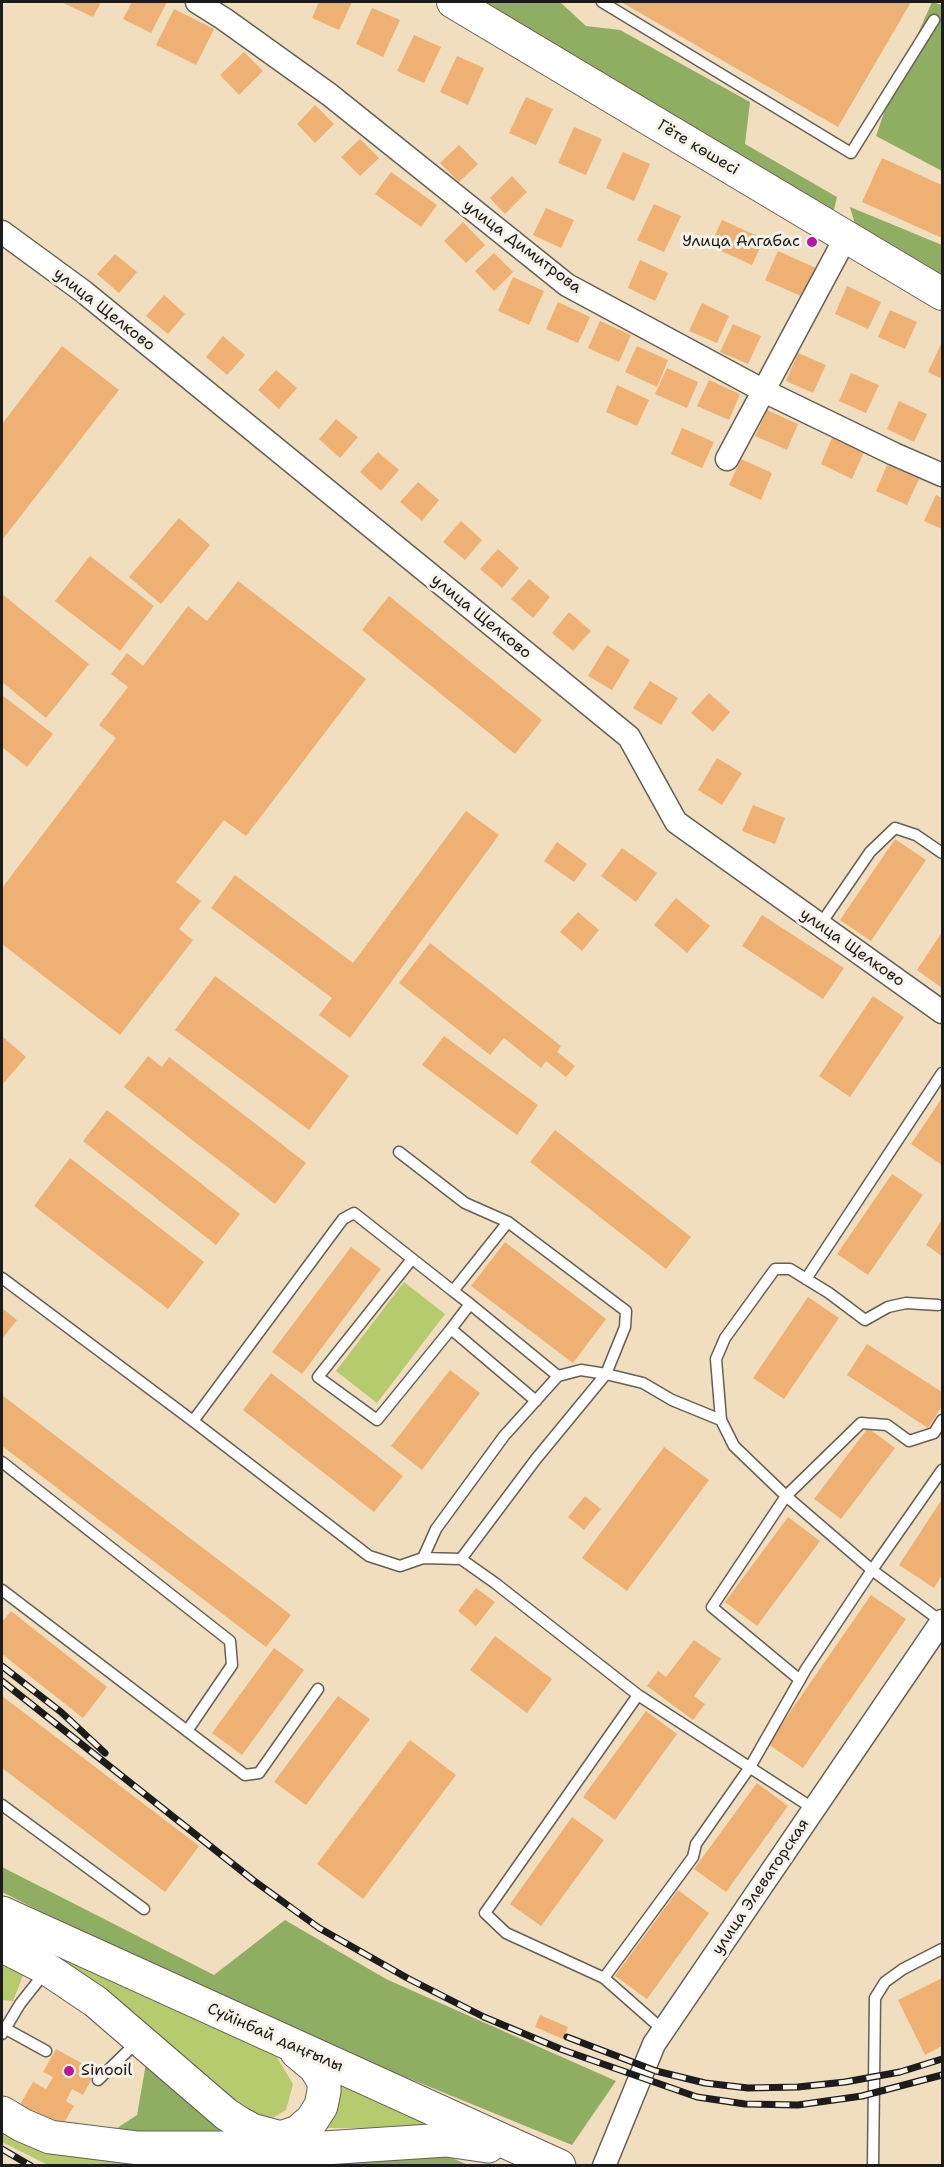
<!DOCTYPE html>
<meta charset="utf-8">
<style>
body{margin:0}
#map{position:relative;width:944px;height:2167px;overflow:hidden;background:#f0debf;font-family:"Shantell Sans",sans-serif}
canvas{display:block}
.frame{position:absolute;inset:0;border:3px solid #1c1c1c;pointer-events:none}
</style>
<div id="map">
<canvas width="944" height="2167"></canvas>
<div class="frame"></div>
</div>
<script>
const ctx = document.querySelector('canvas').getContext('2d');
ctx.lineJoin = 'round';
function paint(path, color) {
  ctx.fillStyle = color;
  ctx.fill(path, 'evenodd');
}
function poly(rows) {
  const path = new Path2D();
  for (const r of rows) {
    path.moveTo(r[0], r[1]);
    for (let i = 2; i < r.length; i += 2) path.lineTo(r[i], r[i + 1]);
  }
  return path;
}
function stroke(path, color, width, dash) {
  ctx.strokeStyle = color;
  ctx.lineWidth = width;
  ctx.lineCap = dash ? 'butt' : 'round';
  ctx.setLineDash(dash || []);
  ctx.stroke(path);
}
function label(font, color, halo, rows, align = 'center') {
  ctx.font = font + ' "Shantell Sans",sans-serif';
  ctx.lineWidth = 6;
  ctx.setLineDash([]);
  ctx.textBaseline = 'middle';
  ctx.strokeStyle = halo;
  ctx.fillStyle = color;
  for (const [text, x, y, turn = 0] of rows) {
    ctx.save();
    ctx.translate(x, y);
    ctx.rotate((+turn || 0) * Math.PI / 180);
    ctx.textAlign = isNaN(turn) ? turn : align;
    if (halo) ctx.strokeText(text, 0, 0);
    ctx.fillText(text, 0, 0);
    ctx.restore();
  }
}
paint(poly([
 [404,1282,445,1314,377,1403,336,1371],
 [27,1939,275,2054,293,2084,286,2110,266,2122,231,2110],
 [2,1963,24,1973,13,2001,2,2000],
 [326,2068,458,2128,323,2128],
 [2,2124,81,2156,144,2165,48,2165,2,2142]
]), '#b6ca6e');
paint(poly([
 [483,2,560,2,586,26,620,30,750,102,745,144,837,197,832,218,721,143],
 [932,2,942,5,942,171,876,136,889,98],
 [850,207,942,245,942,284,859,238],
 [2,1867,214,1975,285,1920,386,1979,616,2081,572,2145,398,2074,255,2019,2,1892],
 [148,2052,249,2141,105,2136,137,2115],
 [443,2154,468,2165,253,2166]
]), '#90ae61');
paint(poly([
 [61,2,101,2,93,17],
 [132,2,167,2,151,33,123,19],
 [319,2,352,2,339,30,312,18],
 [621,2,911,2,838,127],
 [372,8,400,20,383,57,356,44],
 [174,9,214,29,196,65,156,45],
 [414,35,441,47,424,83,397,71],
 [244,52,263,71,239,95,220,75],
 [457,56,484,68,468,105,440,92],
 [526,97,553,109,536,145,509,133],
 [315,105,334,124,315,143,297,124],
 [574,127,602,139,586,175,558,163],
 [360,139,379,158,360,176,341,157],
 [459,145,478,164,459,182,440,163],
 [623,152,650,164,634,201,606,188],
 [882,158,942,185,942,238,862,202],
 [391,172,437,205,421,227,375,194],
 [512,176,527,192,505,214,490,198],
 [654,204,681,216,664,252,637,240],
 [546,208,574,220,561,248,533,235],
 [722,220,764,239,752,265,710,246],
 [463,222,485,245,466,263,444,241],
 [778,251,818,269,805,298,765,280],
 [494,253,513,272,494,291,475,271],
 [115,254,137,272,119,293,97,274],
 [640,260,668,273,655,301,628,288],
 [513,277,544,291,529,325,498,311],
 [847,286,881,302,868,329,835,314],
 [164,295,185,314,168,334,146,316],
 [558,302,590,317,578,343,546,329],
 [702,303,729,316,717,343,689,331],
 [890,310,917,322,905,349,878,337],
 [600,321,631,335,619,362,588,348],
 [733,324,761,336,748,364,720,352],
 [223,336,245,355,227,375,206,357],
 [941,344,942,344,942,379,928,372],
 [62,346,119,390,2,540,2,424],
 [637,346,668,360,657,387,625,372],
 [798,353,826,365,813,393,786,381],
 [667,368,698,382,687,408,655,394],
 [276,370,297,388,279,409,258,390],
 [851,373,879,385,866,413,839,401],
 [709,380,740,394,729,420,697,406],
 [617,385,649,400,637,426,606,412],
 [899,401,927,414,914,442,887,429],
 [767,410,798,424,787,450,755,436],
 [336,419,358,437,340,458,319,439],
 [682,428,714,442,702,468,671,454],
 [832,438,864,452,852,479,821,464],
 [378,452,399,470,381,491,360,472],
 [741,459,772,473,761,500,729,485],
 [887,465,919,479,907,505,876,491],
 [418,482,439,500,422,521,400,502],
 [936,495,942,498,942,529,924,521],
 [179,518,210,545,161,604,129,577],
 [461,521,482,540,465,560,443,542],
 [498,549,519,568,502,588,480,569],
 [90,556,154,606,120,651,55,601],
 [529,579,550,597,533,618,511,599],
 [238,581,366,679,246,836,224,820,176,882,201,901,179,929,193,940,120,1035,2,944,2,888,116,738,99,725,128,687,111,674,127,653,143,666,188,606,207,621],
 [2,594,89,664,46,718,2,682],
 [389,596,542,720,515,754,362,630],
 [569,612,591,631,573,651,552,633],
 [607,645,630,660,612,690,588,676],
 [650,681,678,698,661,725,633,708],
 [709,693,730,712,713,732,691,713],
 [2,695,53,734,27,767,2,747],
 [717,758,742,773,722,805,698,790],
 [753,805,785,818,775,844,742,831],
 [466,811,499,835,350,1038,319,1015,332,998,211,908,235,875,353,963],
 [895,839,926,860,871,941,840,920],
 [557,842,587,864,574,882,544,861],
 [622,848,657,873,636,902,601,876],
 [676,898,710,926,687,953,654,925],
 [578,912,599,930,582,951,560,932],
 [762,915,844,968,823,999,742,946],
 [942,932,942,988,917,970],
 [430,943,561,1046,557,1052,575,1066,566,1077,546,1061,541,1068,504,1038,490,1055,399,983],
 [215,976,349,1076,309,1130,175,1030],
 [873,996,904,1017,850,1097,819,1076],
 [2,1036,26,1057,2,1085],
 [444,1036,538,1105,517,1135,422,1065],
 [148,1056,162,1067,169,1057,306,1163,275,1204,124,1087],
 [942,1098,942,1165,911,1144],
 [107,1110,240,1214,216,1245,83,1141],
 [555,1130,691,1237,666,1269,530,1162],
 [70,1158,204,1262,168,1309,34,1206],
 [892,1174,923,1195,868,1275,837,1254],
 [942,1219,942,1256,926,1245],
 [505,1242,606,1319,573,1363,471,1286],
 [351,1247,381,1269,302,1374,272,1352],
 [808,1297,839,1318,784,1399,753,1378],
 [2,1308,17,1320,2,1339],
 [867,1344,942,1392,942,1406,928,1428,847,1375],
 [450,1370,480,1393,422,1470,391,1446],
 [271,1373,403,1476,374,1512,243,1410],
 [2,1395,291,1615,266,1647,2,1446],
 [868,1428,895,1448,841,1519,814,1499],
 [664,1447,709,1480,627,1591,582,1558],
 [585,1496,601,1509,584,1530,568,1517],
 [942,1499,942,1575,934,1588,899,1565],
 [788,1517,820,1541,757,1626,725,1602],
 [476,1588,495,1602,476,1626,458,1611],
 [871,1595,906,1619,803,1768,768,1744],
 [11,1611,107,1687,83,1718,2,1654,2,1622],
 [495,1636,552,1679,527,1713,470,1670],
 [694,1640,721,1659,694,1696,705,1704,693,1720,647,1686,658,1671,666,1677],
 [274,1648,304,1670,242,1755,212,1733],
 [2,1696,199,1846,165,1892,2,1768],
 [338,1696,370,1719,306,1805,274,1782],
 [646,1711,677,1734,615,1820,583,1797],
 [410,1740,456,1775,363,1899,317,1864],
 [757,1783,788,1806,726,1892,694,1869],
 [572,1817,604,1840,541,1926,510,1904],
 [678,1890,709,1913,647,1999,615,1976],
 [942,1978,942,2046,925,2055,898,2000],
 [540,2015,568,2027,563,2039,535,2027],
 [56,2049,96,2071,83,2095,72,2089,66,2101,74,2106,59,2131,18,2108,33,2082,46,2089,53,2077,43,2072]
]), '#eeb173');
const service = poly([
 [602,2,851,153,934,20],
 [820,925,870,852,895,828,916,835,942,853],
 [399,1152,465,1203,508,1222,626,1311,625,1327,606,1374,643,1383,672,1400,721,1420],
 [412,1259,318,1377,377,1420,451,1329,536,1401],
 [2,1278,193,1421,369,1556,400,1566,423,1558,436,1529,466,1488,504,1436,558,1376,470,1304],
 [806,1279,942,1073],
 [938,1305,906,1303,888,1307,865,1320,829,1293,790,1269,775,1269,725,1338,716,1359,721,1420,734,1446,786,1496,872,1570,942,1622],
 [451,1329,470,1304,453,1291,508,1222],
 [606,1374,536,1459,461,1559,495,1583,638,1695],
 [558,1376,581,1370,606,1374],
 [193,1421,343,1219,354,1213,453,1291],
 [2,1462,230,1641,232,1665,187,1731],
 [423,1558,461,1559],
 [2,1590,245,1775,259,1773,318,1689],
 [800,1680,712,1607,786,1496,861,1423,887,1425,909,1441,934,1433,942,1420],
 [2,1805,144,1909],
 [604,1978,693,1857,696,1844,750,1767,806,1669,872,1570,942,1470],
 [6,2029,46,2051],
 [663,2030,604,1978,506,1933,485,1913,638,1695,814,1809],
 [2,2034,20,2004,46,1971],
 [98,2080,138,2041],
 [873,2166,875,1998,885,1982,903,1969,942,1949]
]);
const minor = poly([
 [197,2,224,19,330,95,567,285,764,391,894,454,942,475],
 [2,232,84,292,629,737,676,822,942,1012],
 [727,459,846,237],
 [604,2166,654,2044,942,1621]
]);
const secondary = poly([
 [453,2,942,294],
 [2,1946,47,1969,96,2002,226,2114,240,2123,253,2130,297,2142]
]);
const primary = poly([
 [2,1913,559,2166],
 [2,2113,22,2125,50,2137,138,2148,324,2148,446,2140,488,2146],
 [266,2143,298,2132,312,2120,321,2106,324,2091,324,2081,315,2067,297,2052]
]);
stroke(service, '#666055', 13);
stroke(minor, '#666055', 25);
stroke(secondary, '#666055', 34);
stroke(primary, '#666055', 35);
stroke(service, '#fff', 10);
stroke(minor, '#fff', 22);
stroke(secondary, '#fff', 32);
stroke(primary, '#fff', 33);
const rail = poly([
 [2,1666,61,1712,105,1753],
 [2,1681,253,1880,319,1928,409,1979,484,2017,563,2050,697,2097,745,2104,798,2105,862,2096,942,2075],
 [567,2037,656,2071,705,2083,748,2088,798,2087,845,2082,900,2072,942,2059],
 [2,2149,31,2166]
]);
stroke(rail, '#1c1c1c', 7);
stroke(rail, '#f7f3e8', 4.5, [14]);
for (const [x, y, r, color] of [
 [812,242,6,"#b5179e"],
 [69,2071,6,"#b5179e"]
]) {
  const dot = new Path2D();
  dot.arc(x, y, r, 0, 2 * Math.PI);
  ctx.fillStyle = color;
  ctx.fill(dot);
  stroke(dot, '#f7f3e8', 2);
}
label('16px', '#1c1c1c', '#f7f3e8', [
 ["Гёте көшесі",698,148,31],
 ["улица Димитрова",522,247,37],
 ["улица Щелково",104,310,38],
 ["улица Щелково",481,617,39],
 ["улица Щелково",852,948,35],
 ["улица Элеваторская",761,1887,-56],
 ["Сүйінбай даңғылы",275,2038,24]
]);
label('16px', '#1c1c1c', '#f7f3e8', [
 ["Улица Алгабас",800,242],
 ["Sinooil",81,2071,"left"]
], 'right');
</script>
